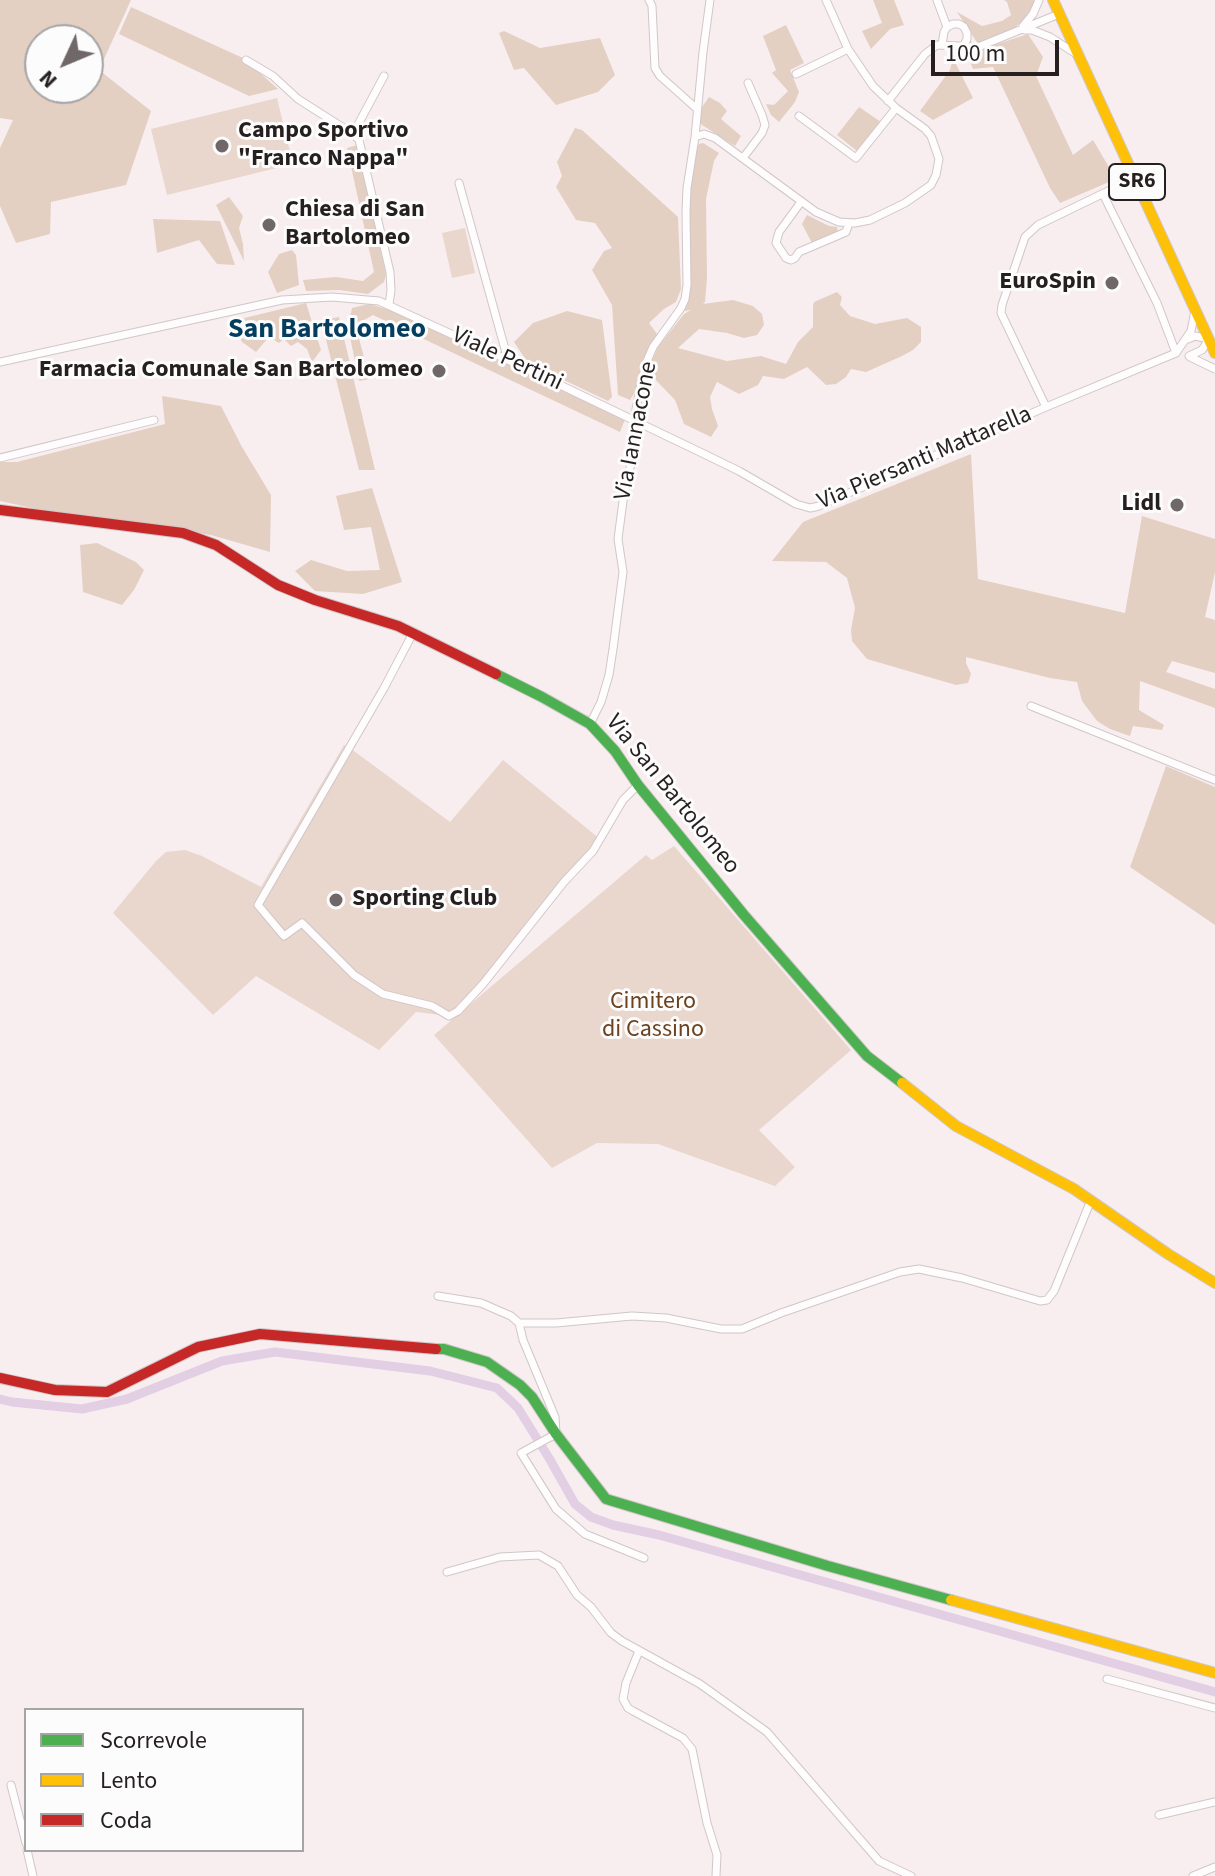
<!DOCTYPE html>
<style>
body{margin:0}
#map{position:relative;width:1215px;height:1876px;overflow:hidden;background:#f8eef0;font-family:"Source Sans 3",sans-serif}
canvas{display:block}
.legend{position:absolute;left:24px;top:1708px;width:280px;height:144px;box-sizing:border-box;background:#fcfcfc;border:2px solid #a6a4a4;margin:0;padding:10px 14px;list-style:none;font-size:24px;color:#261f20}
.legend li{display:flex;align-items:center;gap:16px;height:40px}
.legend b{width:40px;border:2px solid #a6a4a4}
.north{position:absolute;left:24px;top:24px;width:80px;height:80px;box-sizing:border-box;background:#fcfcfc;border:2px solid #a6a4a4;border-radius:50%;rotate:226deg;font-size:22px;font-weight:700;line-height:32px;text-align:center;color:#261f20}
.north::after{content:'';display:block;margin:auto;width:28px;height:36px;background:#706769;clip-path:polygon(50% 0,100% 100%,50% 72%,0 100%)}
.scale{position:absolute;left:931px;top:40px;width:128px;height:36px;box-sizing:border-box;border:4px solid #261f20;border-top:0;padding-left:10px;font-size:24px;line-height:28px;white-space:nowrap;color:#261f20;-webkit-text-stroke:6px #fcfcfc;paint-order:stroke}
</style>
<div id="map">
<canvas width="1215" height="1876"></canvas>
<ul class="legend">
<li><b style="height:10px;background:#4caf50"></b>Scorrevole</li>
<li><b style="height:10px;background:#ffc107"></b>Lento</li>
<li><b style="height:10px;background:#c62828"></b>Coda</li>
</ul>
<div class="north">N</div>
<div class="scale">100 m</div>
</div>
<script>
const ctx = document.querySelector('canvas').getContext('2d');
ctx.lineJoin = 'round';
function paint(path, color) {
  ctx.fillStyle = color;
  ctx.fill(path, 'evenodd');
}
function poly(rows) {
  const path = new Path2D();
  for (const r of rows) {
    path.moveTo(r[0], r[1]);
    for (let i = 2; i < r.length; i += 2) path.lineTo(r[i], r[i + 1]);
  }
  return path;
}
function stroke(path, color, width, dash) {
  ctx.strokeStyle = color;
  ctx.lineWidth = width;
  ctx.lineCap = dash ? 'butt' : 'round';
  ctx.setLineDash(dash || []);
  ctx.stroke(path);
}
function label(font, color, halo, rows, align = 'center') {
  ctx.font = font + ' "Source Sans 3",sans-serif';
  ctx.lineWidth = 6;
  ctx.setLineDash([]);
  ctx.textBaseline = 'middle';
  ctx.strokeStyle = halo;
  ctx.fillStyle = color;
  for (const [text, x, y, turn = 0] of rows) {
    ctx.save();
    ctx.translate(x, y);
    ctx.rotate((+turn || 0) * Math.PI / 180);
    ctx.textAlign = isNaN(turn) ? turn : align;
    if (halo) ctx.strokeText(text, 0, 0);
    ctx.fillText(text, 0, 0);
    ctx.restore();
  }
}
paint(poly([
 [277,98,293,164,167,195,151,129],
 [465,228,475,273,452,278,442,233],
 [344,745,354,751,450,822,503,760,600,839,462,1003,460,1002,449,1016,416,1012,379,1050,256,976,213,1015,113,913,156,861,166,852,185,850,202,856,261,887],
 [674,846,851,1050,759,1130,795,1167,775,1186,658,1144,597,1143,552,1168,434,1035,646,855,652,860]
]), '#e9d6cc');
paint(poly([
 [0,0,131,0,99,70,151,111,126,185,51,202,50,234,16,243,0,206,0,148,13,120,0,118],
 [40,40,88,40,88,88,40,88],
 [873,0,894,0,904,25,890,29,871,49,862,31,882,23],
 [1004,0,1034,0,1033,6,1022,21,1010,32,978,44,957,12,982,26,1002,21,1011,15,1007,2],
 [131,7,243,58,278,89,249,96,119,34],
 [786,25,804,63,790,70,799,92,795,102,779,122,771,115,766,104,774,105,788,91,772,73,776,70,763,36],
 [504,31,540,48,600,38,615,75,598,92,556,105,524,68,514,70,499,33],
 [1028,34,1043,57,1036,76,1073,155,1093,140,1116,179,1060,203,1050,188,993,67,973,69,967,54],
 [953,58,973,98,933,120,920,111,950,70],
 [709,97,720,103,727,111,721,119,741,136,735,146,702,125,699,120,700,110],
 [859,107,881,122,858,152,837,135],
 [575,128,582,130,678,217,681,289,676,302,664,309,649,323,657,334,640,371,635,392,630,400,618,395,612,305,592,270,604,251,612,248,595,223,576,220,556,187,562,176,557,162],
 [703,143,719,153,714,161,706,199,707,278,705,302,703,304,733,300,753,306,762,314,764,325,757,335,744,338,727,333,699,329,678,348,727,361,761,356,786,364,798,342,813,327,813,306,814,302,837,292,842,297,840,305,850,316,875,324,907,318,921,327,921,342,913,350,902,356,866,372,851,369,846,377,836,384,826,385,807,367,784,379,763,376,758,385,739,394,717,382,710,397,712,409,718,426,711,437,684,424,675,400,651,375,649,367,658,347,684,314,691,310,684,311,687,292,686,218,696,148,699,144],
 [357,145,386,275,384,282,368,294,339,290,306,291,303,280,336,277,363,281,374,272,347,148],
 [229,197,243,216,239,228,243,244,244,261,216,205],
 [807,215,829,226,837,227,838,233,813,245,802,224],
 [153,219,220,221,235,265,217,264,199,240,157,253],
 [292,250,296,255,299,285,277,293,268,272,279,254],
 [306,303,321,350,312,362,307,349,298,342,291,346,284,339,279,343,269,337,256,352,242,342,232,321],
 [369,304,394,311,625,419,620,432,373,315,357,324,358,335,370,379,359,381,348,327,352,308],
 [567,311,602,320,612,397,608,401,528,363,514,342,533,323],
 [339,317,375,470,359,470,321,320],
 [162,396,221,406,242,447,271,495,270,552,211,535,46,511,0,501,0,462,17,462,165,424],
 [971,454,978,579,1125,613,1142,516,1215,539,1215,572,1205,617,1215,620,1215,673,1172,661,1166,672,1215,689,1215,708,1140,681,1139,710,1164,725,1162,730,1133,726,1130,736,1110,729,1097,721,1082,701,1077,682,1050,678,966,657,966,663,971,674,968,683,956,685,867,659,852,641,851,630,855,608,847,578,826,562,772,561,803,522],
 [372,488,402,582,363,594,315,591,295,571,311,560,347,571,380,570,371,527,344,530,336,496],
 [97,543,136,562,144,570,134,590,122,605,83,592,80,545],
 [1166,766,1215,787,1215,925,1130,867]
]), '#e4cfc3');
stroke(poly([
 [0,1399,12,1402,82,1409,127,1399,222,1361,275,1352,430,1371,497,1388,518,1408,549,1458,575,1504,591,1517,613,1525,659,1535,1215,1692]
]), '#e2cfe4', 9);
const street = poly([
 [649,0,652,6,655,68,660,76,697,109],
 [937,0,947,27],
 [1023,26,1033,14,1039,0],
 [1025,30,1032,30,1050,37,1078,55],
 [942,45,944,32,947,27,953,24,959,24,964,27,967,33,967,39,963,47],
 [246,60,273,76,298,99,353,134,359,140,390,272,391,290,389,305],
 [796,74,848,49],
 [888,101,925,54,937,45,978,47,1059,14],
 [799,116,856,158,896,108],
 [353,134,384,76],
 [695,137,704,134,715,138,816,212,839,222,855,223,870,220,905,203,931,185,936,175,939,159,931,136,925,129,896,108,873,86,848,49,826,0],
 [743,158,762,133,765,125,762,115,748,83],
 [459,183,508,360],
 [1103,194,1157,303,1176,353],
 [801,202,779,232,776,243,786,258,791,260,795,258,799,252,846,232,849,223],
 [1188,339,1195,336,1209,339,1202,350,1189,356],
 [1190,357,1215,369],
 [0,362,282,300,332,297,379,301,508,360,702,453,739,471,796,504,810,508,819,506,1046,407,1176,353,1191,331,1195,311],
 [1046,407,1001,313,1002,305,1025,237,1038,225,1135,178],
 [0,458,154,420],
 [413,633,384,688,258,905,284,936,302,923,354,975,383,994,432,1006,449,1016,458,1011,483,984,564,882,593,851,623,800,638,785],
 [1031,706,1215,780],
 [590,724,601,702,609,675,613,649,623,572,618,539,623,501,632,458,636,409,641,384,647,361,653,347,681,308,685,299,687,285,686,212,687,188,695,137,703,52,710,0],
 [438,1296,481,1303,511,1316,519,1323],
 [644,1558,585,1534,556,1509,521,1453,556,1434,555,1417,523,1340,519,1323,556,1323,632,1316,666,1318,721,1329,742,1329,781,1313,900,1272,919,1269,962,1278,1040,1301,1047,1300,1054,1291,1091,1200],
 [447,1572,500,1557,539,1555,558,1566,577,1595,591,1607,611,1633,622,1641,700,1684,767,1732,879,1861,911,1876],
 [639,1651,626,1683,623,1699,628,1708,633,1711,683,1738,692,1749,707,1823,717,1855,716,1876],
 [1107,1679,1215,1708],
 [11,1785,26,1843],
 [1159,1815,1215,1802],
 [27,1850,33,1876],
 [1193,1876,1215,1867]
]);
const fast = poly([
 [496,674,542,697,590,724,615,751,638,785,744,915,867,1056,902,1083],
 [436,1349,444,1349,487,1362,520,1385,532,1397,556,1434,606,1499,828,1566,951,1600]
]);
const slow = poly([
 [1053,0,1215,353],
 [902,1083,956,1126,1074,1189,1168,1254,1215,1283],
 [951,1600,1215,1673]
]);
const jam = poly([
 [0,510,183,533,216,545,278,585,315,600,398,626,496,674],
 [0,1378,55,1390,107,1392,198,1347,260,1334,436,1349]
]);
stroke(street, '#cfc7c8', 9);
stroke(fast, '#cfc7c8', 12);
stroke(slow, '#cfc7c8', 12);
stroke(jam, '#cfc7c8', 12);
stroke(street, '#fefcfd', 7);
stroke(fast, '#4caf50', 10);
stroke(slow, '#ffc107', 10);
stroke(jam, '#c62828', 10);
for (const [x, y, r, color] of [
 [222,146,8,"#706769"],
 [269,225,8,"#706769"],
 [1112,283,8,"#706769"],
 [439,371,8,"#706769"],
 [1177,505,8,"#706769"],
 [336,900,8,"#706769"]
]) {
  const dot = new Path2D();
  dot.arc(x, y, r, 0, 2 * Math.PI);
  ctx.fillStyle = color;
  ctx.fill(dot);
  stroke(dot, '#fcfcfc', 3);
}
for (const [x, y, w] of [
 [1137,182,56]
]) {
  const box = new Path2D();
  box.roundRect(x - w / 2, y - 18, w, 36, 6);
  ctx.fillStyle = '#fcfcfc';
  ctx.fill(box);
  stroke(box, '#261f20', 2);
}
label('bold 22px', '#261f20', null, [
 ["SR6",1137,182]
]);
label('bold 24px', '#261f20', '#fcfcfc', [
 ["Campo Sportivo",238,132],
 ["\"Franco Nappa\"",238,160],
 ["Chiesa di San",285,211],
 ["Bartolomeo",285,239],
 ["EuroSpin",1096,283,"right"],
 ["Farmacia Comunale San Bartolomeo",423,371,"right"],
 ["Lidl",1161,505,"right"],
 ["Sporting Club",352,900]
], 'left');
label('24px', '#261f20', '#fcfcfc', [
 ["Viale Pertini",507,360,25],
 ["Via Iannacone",637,431,-79],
 ["Via Piersanti Mattarella",925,459,-23],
 ["Via San Bartolomeo",672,795,51]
]);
label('24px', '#6c421e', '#fcfcfc', [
 ["Cimitero",653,1003],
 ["di Cassino",653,1031]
]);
label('bold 28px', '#053d5f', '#fcfcfc', [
 ["San Bartolomeo",327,331]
]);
</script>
